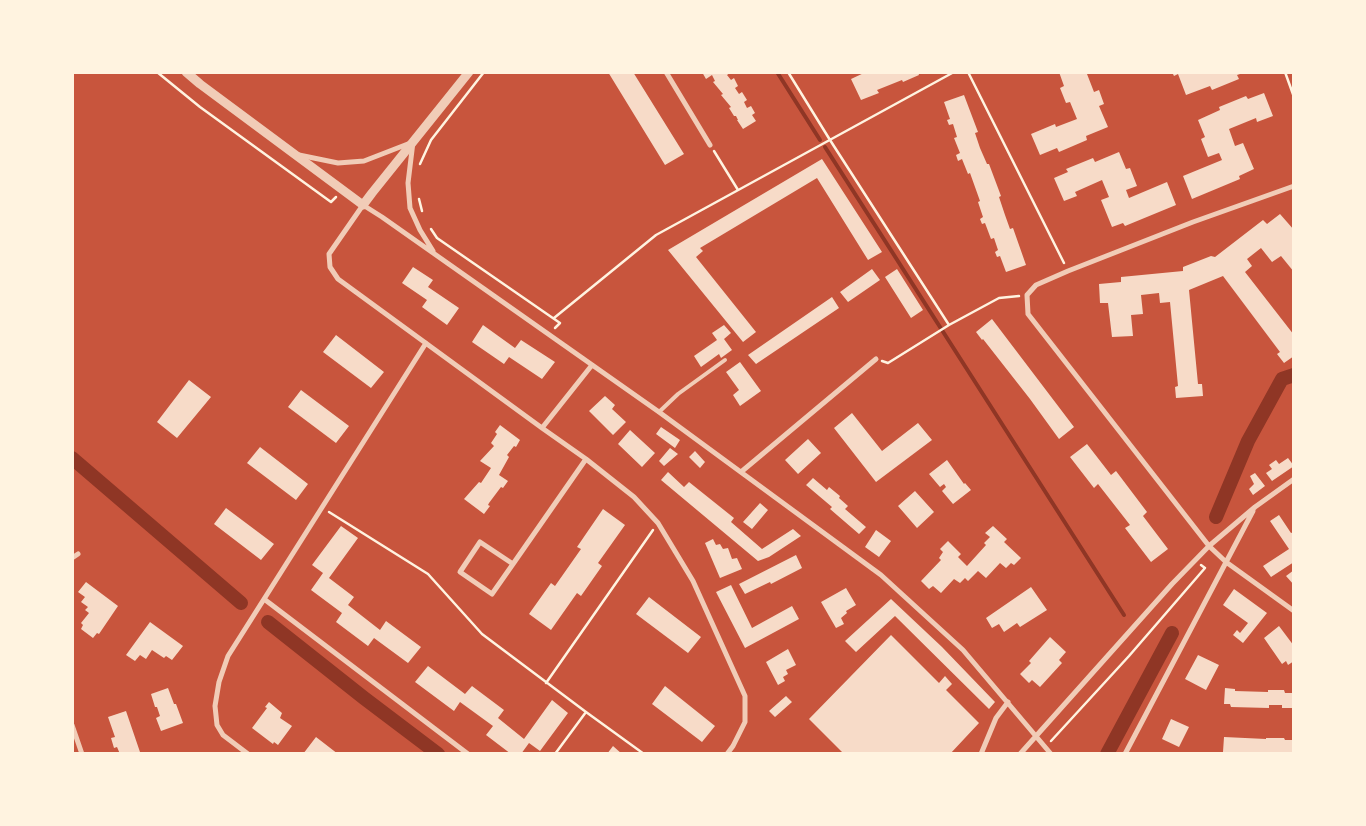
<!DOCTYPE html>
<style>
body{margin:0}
#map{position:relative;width:1366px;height:826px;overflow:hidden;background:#c8553d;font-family:Raleway,sans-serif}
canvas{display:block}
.frame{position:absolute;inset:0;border:74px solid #fff3e0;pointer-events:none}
</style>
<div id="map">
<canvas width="1366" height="826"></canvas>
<div class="frame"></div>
</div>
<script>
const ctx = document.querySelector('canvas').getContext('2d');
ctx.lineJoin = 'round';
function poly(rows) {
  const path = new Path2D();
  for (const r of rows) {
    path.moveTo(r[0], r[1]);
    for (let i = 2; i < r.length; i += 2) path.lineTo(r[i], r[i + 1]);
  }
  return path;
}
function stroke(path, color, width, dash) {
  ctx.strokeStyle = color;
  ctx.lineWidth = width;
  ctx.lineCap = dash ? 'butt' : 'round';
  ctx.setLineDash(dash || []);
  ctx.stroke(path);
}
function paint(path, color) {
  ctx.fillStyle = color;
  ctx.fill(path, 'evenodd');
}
stroke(poly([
 [777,72,820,140],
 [825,147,1124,615]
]), '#8f3625', 4);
stroke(poly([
 [72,458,241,603],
 [1216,517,1248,441,1282,379,1294,375],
 [268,622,364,698,438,754],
 [1107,754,1172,633]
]), '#8f3625', 14);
paint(poly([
 [608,72,633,72,684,154,665,165],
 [702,72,731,72,727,75,731,80,734,78,738,86,735,88,739,94,742,92,747,100,744,102,747,108,751,106,755,113,752,115,756,121,743,129,737,120,738,120,736,116,734,116,729,108,731,107,721,95,723,94,713,82,715,81,712,75,706,79],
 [866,72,918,72,919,75,903,82,902,80,877,90,879,93,861,100,851,79],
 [1059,72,1091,72,1087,74,1094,92,1099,90,1104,104,1099,106,1108,127,1086,136,1087,140,1059,152,1057,148,1040,155,1031,134,1055,124,1056,127,1077,119,1070,102,1066,103,1060,88,1064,86],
 [1172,72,1243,72,1243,73,1237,75,1239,79,1212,90,1210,86,1186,95,1178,74,1174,76],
 [1264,93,1273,116,1257,122,1256,118,1229,129,1235,146,1243,143,1254,169,1239,176,1240,179,1192,199,1183,176,1222,160,1219,153,1208,157,1201,139,1205,137,1198,120,1220,110,1219,107,1246,96,1248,99],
 [964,95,978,132,975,133,980,148,987,164,989,164,1001,196,999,197,1005,215,1010,229,1013,228,1026,265,1006,272,1000,256,997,257,995,252,998,250,994,238,991,239,985,223,982,224,980,219,983,217,978,202,980,201,970,173,968,174,962,159,958,161,956,155,960,153,954,138,957,137,953,124,949,125,947,120,950,119,944,102],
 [1119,152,1126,169,1130,168,1137,186,1126,190,1129,198,1167,182,1176,205,1125,226,1123,223,1112,227,1101,200,1109,197,1102,180,1075,192,1077,196,1064,201,1054,178,1068,172,1066,169,1093,158,1095,162],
 [822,159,882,252,868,260,817,178,700,248,703,251,696,257,756,332,743,342,668,250],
 [1280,214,1294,230,1294,272,1281,256,1272,262,1261,248,1247,259,1252,266,1245,272,1294,335,1294,356,1284,363,1277,354,1280,352,1223,276,1189,290,1198,384,1202,384,1203,396,1176,398,1175,387,1178,386,1170,302,1160,303,1159,293,1141,295,1143,314,1131,315,1133,336,1112,337,1108,303,1100,303,1099,284,1121,282,1121,277,1183,271,1183,267,1211,256,1215,257,1263,220,1267,224],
 [413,267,433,280,428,287,459,308,447,325,422,307,427,300,402,283],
 [872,269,880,280,848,302,840,292],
 [897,269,923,310,911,318,885,277],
 [832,297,839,308,756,364,748,355],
 [992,319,1074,427,1059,439,1030,399,983,339,982,340,976,332],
 [483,325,515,348,521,340,555,362,542,379,509,357,504,364,472,342],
 [724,325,731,333,724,339,732,350,721,358,719,354,701,367,694,356,717,340,712,333],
 [336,335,384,372,371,388,323,352],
 [740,362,761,391,740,406,733,395,739,390,726,372],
 [189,380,211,397,177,438,157,422],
 [301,390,349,426,336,443,288,407],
 [605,396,615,405,612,409,626,422,613,435,589,411],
 [852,413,882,451,918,423,932,440,876,482,834,428],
 [500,425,520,440,516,447,514,446,507,455,509,457,499,475,508,481,503,488,501,487,489,503,488,505,490,506,484,514,464,499,479,482,481,483,491,468,480,461,494,446,491,443,497,434,495,432],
 [661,427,680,440,675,448,656,434],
 [630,430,655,453,642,467,618,444],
 [808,439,821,453,798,474,785,460],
 [1087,444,1111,475,1116,471,1147,512,1143,516,1168,549,1151,562,1125,528,1130,525,1098,484,1094,488,1070,457],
 [260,447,308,484,296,500,247,463],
 [670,448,678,454,664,466,659,461],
 [695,451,705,462,700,468,689,457],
 [1288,458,1294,466,1272,481,1266,473,1272,469,1269,465,1276,460,1279,464],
 [947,460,964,484,965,483,971,490,953,504,942,491,946,487,944,484,940,487,929,474],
 [668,472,684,487,689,482,734,518,731,522,762,549,793,529,801,536,769,557,758,561,661,480],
 [1255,473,1265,486,1253,495,1249,489,1254,484,1250,476],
 [813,478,827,490,829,487,840,496,839,498,848,506,845,509,866,527,859,534,830,509,832,507,806,485],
 [915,491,934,512,917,528,898,506],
 [760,503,768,510,752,529,743,522],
 [226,508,274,544,261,560,214,524],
 [603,509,625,525,598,563,602,566,581,596,577,593,551,630,529,614,551,583,555,586,581,549,577,547],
 [1279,515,1291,533,1294,532,1294,562,1271,577,1263,566,1289,549,1270,521],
 [341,526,358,538,329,578,354,597,348,605,380,630,386,621,421,647,408,663,374,638,368,646,336,622,342,613,311,590,323,573,312,565],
 [993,526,1007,539,1004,542,1021,558,1014,565,1011,563,1006,568,1000,563,986,578,978,571,968,581,965,578,960,583,954,579,941,593,933,586,929,589,921,581,941,560,939,558,943,552,940,549,948,541,961,554,958,557,967,566,986,545,984,543,990,537,985,533],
 [876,530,891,541,879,557,865,547],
 [713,539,716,545,720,544,723,549,728,548,732,559,737,558,742,569,720,578,705,543],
 [796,555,802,568,771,584,770,582,745,594,739,584],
 [1294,570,1294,585,1286,576],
 [86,582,118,606,99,634,97,633,93,638,81,629,83,625,81,623,89,613,85,610,88,607,81,602,85,597,78,592],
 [731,585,752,628,792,606,799,619,745,648,716,592],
 [1031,587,1047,610,1020,627,1017,623,1004,632,999,624,992,628,986,618],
 [846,588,856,605,846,611,847,613,841,618,844,624,836,628,821,602],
 [1234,589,1267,613,1243,643,1233,635,1237,630,1240,633,1248,623,1223,605],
 [649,597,701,637,688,653,636,614],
 [891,599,942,647,995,702,989,709,895,616,856,652,845,641],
 [150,622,183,646,172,660,166,656,164,658,152,650,146,659,140,655,135,661,126,655],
 [1279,626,1294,646,1294,661,1288,665,1286,661,1282,664,1264,638],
 [891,635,939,683,945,676,952,684,946,690,979,723,950,754,844,754,809,719],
 [1050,637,1066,652,1059,660,1062,663,1040,687,1032,680,1029,683,1020,674,1031,663,1029,661],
 [788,649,796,665,786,670,788,674,783,677,785,681,778,685,766,662],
 [1198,655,1219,665,1206,690,1185,679],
 [428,666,465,694,472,686,504,710,498,718,524,739,552,700,568,713,540,751,529,743,521,754,511,754,486,735,493,726,460,702,454,711,415,682],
 [665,686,715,726,702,742,652,704],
 [168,688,174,704,176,704,183,723,161,731,156,718,160,716,157,707,155,707,151,694],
 [1225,688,1235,689,1235,691,1268,692,1268,690,1284,690,1285,693,1294,693,1294,708,1282,708,1282,705,1269,705,1269,708,1231,707,1230,704,1224,704],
 [786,696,792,702,775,717,769,711],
 [269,702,282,713,280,718,292,726,278,745,274,742,273,744,252,728,267,708,265,707],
 [126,711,140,752,135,754,120,754,117,747,114,748,111,738,115,737,108,717],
 [1171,719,1189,727,1179,747,1162,739],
 [316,737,338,754,303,754],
 [1224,737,1266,739,1266,738,1284,738,1285,740,1294,740,1294,754,1230,754,1230,752,1223,752],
 [613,746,622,754,607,754]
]), '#f7dbc8');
stroke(poly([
 [157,72,200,107,331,202,336,197],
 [788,72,830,140,949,325],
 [968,72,1064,263],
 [1285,72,1294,97],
 [714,151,738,190],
 [420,164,431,140,484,72],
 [419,199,422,211],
 [431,229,437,238,560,323,555,328],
 [554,318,656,235,954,72],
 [882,361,888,363,949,325,999,298,1019,296],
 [329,512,428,574,482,634,586,712,644,754],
 [546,683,653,530],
 [1051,741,1129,656,1205,568,1201,565],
 [555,754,586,712]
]), '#fff3e0', 2.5);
stroke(poly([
 [659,412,678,394,725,360]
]), '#f1ccb7', 4);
stroke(poly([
 [666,72,710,145],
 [299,155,338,163,364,161,413,142,408,183,410,208,420,230,433,251],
 [1294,186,1193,222,1068,271,1036,285,1027,295,1028,314,1209,546,1226,562,1294,611],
 [542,428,592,365],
 [741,472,876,359],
 [72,558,78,554],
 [513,564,492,594,460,572,480,542,513,564,586,459],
 [264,599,468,754],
 [72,725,82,754],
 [248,754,223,735,217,725,215,706,219,682,228,656,426,343],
 [727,754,733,746,745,722,745,696,693,581,658,523,634,497,586,459,542,428,338,279,330,267,329,254,363,205,382,217,659,412,881,575,963,650,1051,754],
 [981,754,996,718,1008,702],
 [1020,754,1172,584,1209,546,1255,507,1294,479],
 [1125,754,1253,511]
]), '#f1ccb7', 5);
stroke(poly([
 [186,72,200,84,363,205,372,193,469,72]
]), '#f1ccb7', 9);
</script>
